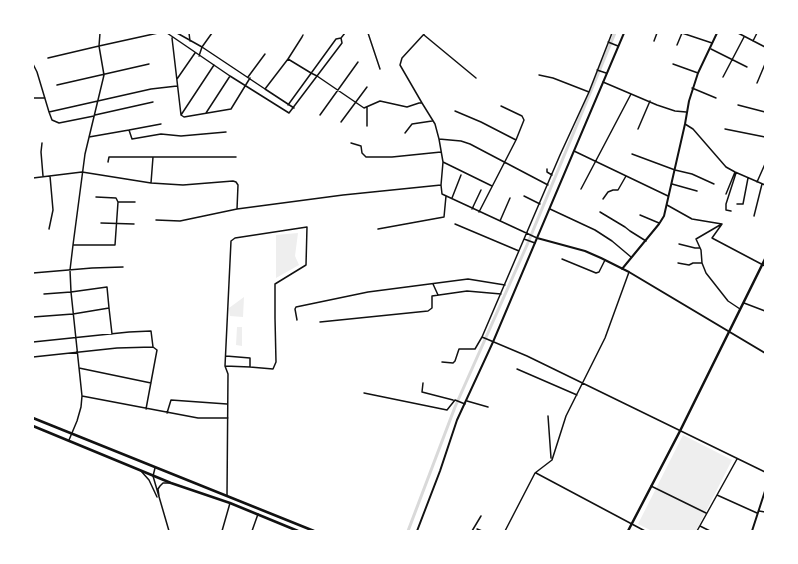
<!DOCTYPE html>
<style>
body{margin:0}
#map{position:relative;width:798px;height:564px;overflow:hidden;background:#fff;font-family:Rubik,sans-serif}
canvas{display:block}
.frame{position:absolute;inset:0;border:34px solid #fff;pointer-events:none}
</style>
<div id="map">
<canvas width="798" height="564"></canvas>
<div class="frame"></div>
</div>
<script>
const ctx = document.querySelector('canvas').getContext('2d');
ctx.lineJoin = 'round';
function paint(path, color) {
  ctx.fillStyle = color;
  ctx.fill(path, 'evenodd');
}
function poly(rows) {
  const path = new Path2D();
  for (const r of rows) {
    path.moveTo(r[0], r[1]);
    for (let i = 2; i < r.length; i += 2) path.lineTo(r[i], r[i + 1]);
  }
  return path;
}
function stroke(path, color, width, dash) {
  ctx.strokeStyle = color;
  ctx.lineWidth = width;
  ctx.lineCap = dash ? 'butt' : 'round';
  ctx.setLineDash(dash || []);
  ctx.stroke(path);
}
paint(poly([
 [298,233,295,256,299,265,276,278,276,235],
 [244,297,243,317,230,316,229,308],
 [237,327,242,327,242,346,236,345],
 [683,435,732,460,696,531,652,531,638,524]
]), '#eee');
stroke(poly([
 [408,531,455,407,527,245,615,33]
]), '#d9d9d9', 3);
stroke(poly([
 [167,33,230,76,289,113,342,43,341,38,336,39,288,105],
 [177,33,202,47,199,56],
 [189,33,190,41],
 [212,33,202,47,265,89],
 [368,33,380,69],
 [682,33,712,43],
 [738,33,765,47],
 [424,35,476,78],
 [172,38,181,115,184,117,231,109,250,78],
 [341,38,345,33],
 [654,41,657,33],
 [753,41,757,33],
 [608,42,618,46],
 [677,45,682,33],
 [711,49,747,67],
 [48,58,99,46,100,33],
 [288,59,302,37,303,35],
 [33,64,37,72,49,112,151,89,177,86],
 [673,64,698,73],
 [597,70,606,73],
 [539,75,553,78,589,92],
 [248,77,265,54],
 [723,77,744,37],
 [177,79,195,53],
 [603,82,657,105,675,111,686,112],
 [757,83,765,64],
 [57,85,149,64],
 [692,88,716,98],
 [33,98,45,98],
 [422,103,400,65,402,58,425,33],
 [738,105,765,112],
 [501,106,522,116,524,120,516,140],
 [367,107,367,126],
 [294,108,265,89,288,59,311,73,317,76,364,108,380,101,407,107,419,103,422,103,435,124,439,139,443,162,441,185,442,194,537,238],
 [455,111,481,122,516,140,479,212],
 [49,112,52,120,59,123,94,116],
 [206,113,230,76],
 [95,115,153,102],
 [181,115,214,65],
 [320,115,358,62],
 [341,122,367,87],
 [685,124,693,129,726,167,735,172,765,185],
 [638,129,650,101],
 [725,129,765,137],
 [129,130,161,124],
 [405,133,412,124,432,121],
 [89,137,129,130,132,139,161,134,181,136,226,132],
 [439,139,461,141,470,144,548,185],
 [42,143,41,152,43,176],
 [351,143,361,146,362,153,366,157,392,157,441,152],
 [574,151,668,196],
 [632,154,675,170,692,174,714,184],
 [153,157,151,183,183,185,233,181,236,182,238,185,237,209],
 [108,162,109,157,236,157],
 [443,162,492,186],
 [547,169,547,172,552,175],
 [33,178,82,172,151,183],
 [757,182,765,164],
 [672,184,697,191],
 [581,189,631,94],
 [726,194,735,172],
 [524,196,540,204],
 [452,198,461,175],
 [603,199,608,192,613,190,618,190,626,176],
 [118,202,135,202],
 [737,204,743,204,748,178],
 [667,205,692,219,722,224,712,238,765,266],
 [472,209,481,190],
 [550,209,595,230,612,241,631,257],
 [731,211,726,210,726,204,736,173],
 [600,212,625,227,630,231,646,241],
 [640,215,659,223],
 [754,216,762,184],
 [156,220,180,221,237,209,343,195,441,185],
 [500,221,510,198],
 [101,223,134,224],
 [455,224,519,251],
 [720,225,696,239,701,250,702,263,706,273,728,301,740,309],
 [49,229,53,210,50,176],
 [378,229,444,217,446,196],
 [524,239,535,243],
 [679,244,695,248,700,248],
 [73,245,115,245,118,202,116,198,96,197],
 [562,259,596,273,599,272,605,260],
 [678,263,689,265,693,263,702,263],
 [33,273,92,268,123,267],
 [433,284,438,295],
 [744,303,765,311],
 [109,308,112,334],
 [33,317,73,314,109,308,107,287,71,292,44,294],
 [297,320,295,309,296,307,368,292,468,279,505,285],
 [320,322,428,311,432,308,432,296,467,291,501,294],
 [482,337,527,356,765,472],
 [33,342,129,332,151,331,153,347],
 [33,357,117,348,153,347,157,350,146,409],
 [442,362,453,363,455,361,459,349,475,349,482,337,560,155,589,92,612,33],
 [225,366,250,367,250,358,226,356],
 [79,368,151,383],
 [517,369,577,395],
 [423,383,422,392,453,400],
 [364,393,447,410,455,400,465,404],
 [82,396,198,418,228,418],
 [467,401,488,407],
 [167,413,171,400,227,404],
 [548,416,551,458],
 [69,440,77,421,81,407,82,396,71,292,70,270,73,245,85,154,104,75,99,46,158,33],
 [155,468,153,476,169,531],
 [141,471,149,480,157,497],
 [536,473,645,531],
 [651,486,706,513],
 [227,495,228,374,225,366,231,241,235,238,307,227,306,265,275,284,275,318,276,362,273,369,250,367],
 [717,495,757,513],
 [159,496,158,489,160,486,163,483,170,483],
 [759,511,765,512],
 [700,526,710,531],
 [477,529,482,531],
 [222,531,230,503],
 [252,531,258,514],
 [472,531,481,516],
 [505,531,535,473,552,460,566,416,605,338,629,272],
 [697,531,737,459]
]), '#111', 1.5);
stroke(poly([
 [537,238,585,251,601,258,629,272,765,353],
 [622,269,659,224,664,216,685,124,689,101,698,73,717,33],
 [417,531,440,471,457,420,493,342,537,238,624,33],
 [752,531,765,491]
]), '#111', 2);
stroke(poly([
 [33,418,314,531],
 [33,426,171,483,230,503,298,531],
 [628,531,680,431,765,259]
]), '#111', 2.5);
</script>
